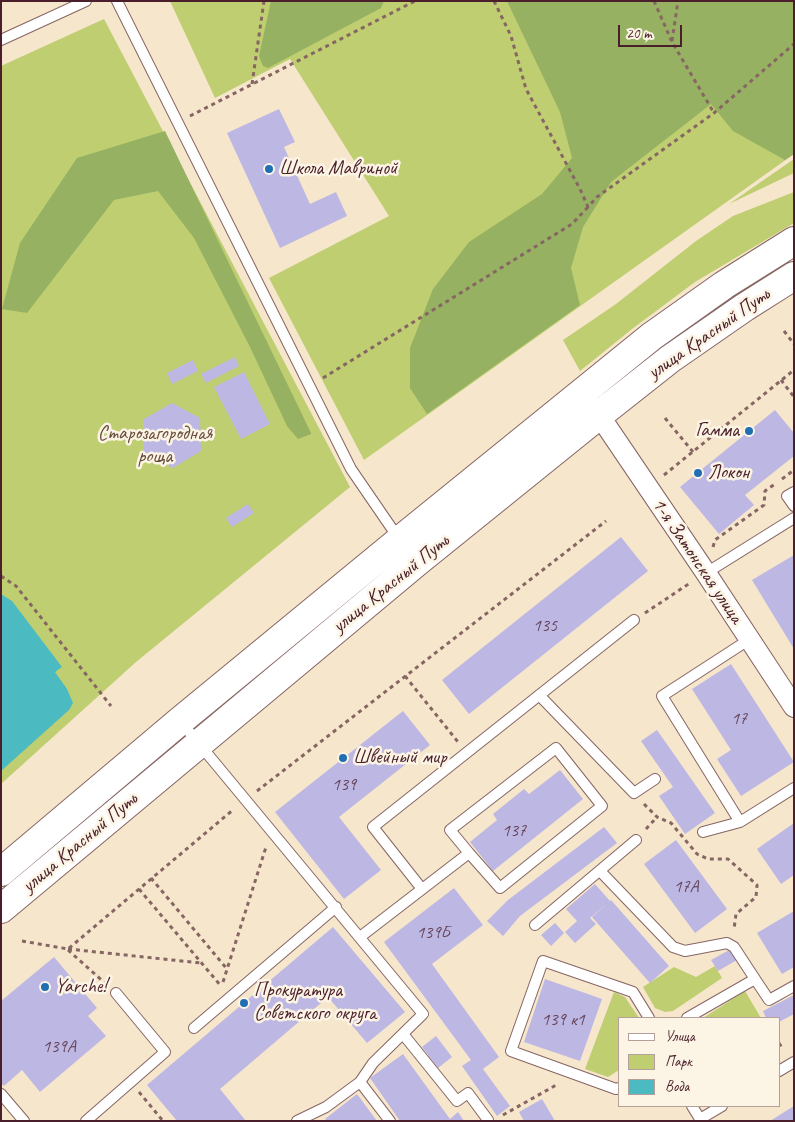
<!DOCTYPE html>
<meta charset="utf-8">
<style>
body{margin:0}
#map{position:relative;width:795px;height:1122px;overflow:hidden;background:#f6e6cc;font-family:Caveat,sans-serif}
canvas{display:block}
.frame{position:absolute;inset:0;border:2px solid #4a1f2b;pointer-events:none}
.legend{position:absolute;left:618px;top:1017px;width:162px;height:90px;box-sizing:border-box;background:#fcf5e5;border:1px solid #b59f9b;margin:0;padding:6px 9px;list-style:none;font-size:15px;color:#4a1f2b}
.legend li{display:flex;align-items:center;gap:10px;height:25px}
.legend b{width:25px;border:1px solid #b59f9b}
.scale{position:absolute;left:618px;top:25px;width:64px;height:22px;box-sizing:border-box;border:2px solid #4a1f2b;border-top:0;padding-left:6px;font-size:15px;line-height:18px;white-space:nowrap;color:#4a1f2b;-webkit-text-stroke:4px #fcf5e5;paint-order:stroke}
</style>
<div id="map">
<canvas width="795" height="1122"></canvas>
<div class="frame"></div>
<ul class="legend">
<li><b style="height:6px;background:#fff"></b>Улица</li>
<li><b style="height:14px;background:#bece70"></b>Парк</li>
<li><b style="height:14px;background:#4cbbc1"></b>Вода</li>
</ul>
<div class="scale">20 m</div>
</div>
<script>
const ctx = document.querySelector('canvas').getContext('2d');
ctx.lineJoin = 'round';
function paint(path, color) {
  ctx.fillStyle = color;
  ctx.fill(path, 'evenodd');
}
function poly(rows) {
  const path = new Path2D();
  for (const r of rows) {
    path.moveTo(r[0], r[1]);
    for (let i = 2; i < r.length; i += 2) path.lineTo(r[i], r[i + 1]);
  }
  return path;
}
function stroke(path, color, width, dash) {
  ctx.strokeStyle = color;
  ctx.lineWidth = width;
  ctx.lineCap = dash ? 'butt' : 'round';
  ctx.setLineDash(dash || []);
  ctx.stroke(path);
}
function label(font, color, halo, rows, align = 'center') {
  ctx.font = font + ' Caveat,sans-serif';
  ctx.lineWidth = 5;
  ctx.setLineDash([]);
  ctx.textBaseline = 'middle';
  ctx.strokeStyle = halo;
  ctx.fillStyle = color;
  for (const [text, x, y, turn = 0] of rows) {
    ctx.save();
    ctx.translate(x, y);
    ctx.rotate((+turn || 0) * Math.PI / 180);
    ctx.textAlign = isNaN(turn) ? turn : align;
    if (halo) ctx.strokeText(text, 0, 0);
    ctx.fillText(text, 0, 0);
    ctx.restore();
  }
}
paint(poly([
 [170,1,794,1,794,154,364,460,269,278,389,216,290,59,215,98],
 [104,19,350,487,136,662,1,784,1,66],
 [794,159,794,173,729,204],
 [794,192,794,223,695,282,632,329,580,371,563,340,616,304,696,241,733,216],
 [715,966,722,978,673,1011,665,1012,655,1008,643,987,674,967,696,977],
 [745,991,761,1018,703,1018],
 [614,992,625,997,639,1018,619,1018,619,1070,608,1077,585,1069]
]), '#bece70');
paint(poly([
 [271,1,384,1,381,8,268,68,263,66,259,56],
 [507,1,794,1,794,154,785,160,733,131,711,104,611,182,583,227,571,268,580,305,427,414,410,388,410,348,433,289,469,242,542,194,572,158,560,112],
 [165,131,311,433,311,434,298,439,287,426,250,347,194,238,158,191,114,200,27,313,2,309,20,243,77,158]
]), '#96b162');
paint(poly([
 [1,594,12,601,62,667,55,672,67,689,73,703,69,710,1,771]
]), '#4cbbc1');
paint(poly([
 [279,109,295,142,284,147,310,204,336,192,347,216,280,248,227,133],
 [235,357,239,366,206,383,201,374],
 [193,360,198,371,172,384,167,373],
 [244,372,270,424,241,439,214,387],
 [172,403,200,418,201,451,173,468,144,452,144,419],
 [775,410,794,433,794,456,745,495,754,505,719,534,680,487],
 [248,504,254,513,232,527,226,518],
 [621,537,648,571,469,714,442,680],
 [794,555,794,649,752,580],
 [731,664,794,762,741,796,717,759,731,750,692,689],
 [403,711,430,745,339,817,381,870,344,899,275,812],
 [657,730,715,813,685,834,659,796,673,787,641,741],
 [560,770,583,799,493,871,470,842,497,820,493,814,524,789,529,794],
 [794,823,794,875,781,884,757,849],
 [604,827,617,843,520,916,503,936,487,921,508,900],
 [676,840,727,909,695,933,644,864],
 [595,884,610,901,590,918,596,924,575,943,565,932,577,921,566,909],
 [454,888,483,925,432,964,499,1057,483,1069,510,1106,497,1116,462,1066,471,1060,384,942],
 [611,900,669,966,650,983,592,917],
 [794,911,794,967,782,974,757,933],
 [555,923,564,933,551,946,541,935],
 [333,927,405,1012,367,1043,328,997,220,1089,246,1121,177,1121,147,1085],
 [731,949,737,960,718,971,711,960],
 [54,957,97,1008,88,1016,106,1036,40,1092,22,1070,4,1086,1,1083,1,1001],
 [545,979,602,999,580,1061,524,1042],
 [794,995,794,1014,779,1022,779,1018,766,1018,763,1011],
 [436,1036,452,1057,438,1068,422,1047],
 [403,1054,450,1119,458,1112,464,1121,400,1121,370,1078],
 [357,1094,377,1121,327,1121,325,1119],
 [542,1099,555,1121,524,1121,519,1112],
 [794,1106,794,1121,770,1121]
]), '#bdb7e4');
const service = poly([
 [117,1,351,469,399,539],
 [1,40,86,1],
 [794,492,787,496,794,506],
 [706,573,794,518],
 [750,639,662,696,740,822,794,788],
 [539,695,634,793,655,779],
 [181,722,423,1014,373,1063,360,1082,326,1107,297,1121],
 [703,832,740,822],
 [600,871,673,947,685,951,727,943,734,947,755,979],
 [422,889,373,827,634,620],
 [535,925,636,840],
 [360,937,469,853,450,830,556,748,602,806,500,888,469,853],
 [687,1018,755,979,769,1000,794,986],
 [194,1028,336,907],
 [403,1034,457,1101,468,1093,488,1120],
 [779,1071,794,1062],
 [360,1082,390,1121],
 [619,1088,616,1089,511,1051,543,961,633,992,649,1018],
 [1,1094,24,1121],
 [692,1106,700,1119,722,1106],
 [86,1121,165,1052,116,993]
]);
const minor = poly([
 [599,415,706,573,794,707]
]);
const primary = poly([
 [1,872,180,721,400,540,652,336,724,285,794,241],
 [1,909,417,562,599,415,670,359,745,307,794,276]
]);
stroke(service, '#866563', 12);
stroke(minor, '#866563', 22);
stroke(primary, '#866563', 30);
stroke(poly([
 [494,1,511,36,526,89,580,189,588,207,597,197,714,113,794,44],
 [654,1,672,42,714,113],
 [672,41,678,1],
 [252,84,264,1],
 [190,116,415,1],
 [784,331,794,344],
 [323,378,572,224,588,207],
 [781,380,794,397],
 [665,418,693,452],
 [664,475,794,370],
 [782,479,794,470],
 [713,547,715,540,764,505,765,491,775,484],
 [1,576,16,586,111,706],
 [645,613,690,583],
 [405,676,458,742],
 [257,791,606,521],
 [644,804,657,817,671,823,697,854,708,859,728,859,757,885,756,897,736,914,734,929],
 [646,829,657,817],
 [151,878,227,969],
 [139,889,221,986],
 [22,941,68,949,234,809],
 [68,949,201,963],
 [68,950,106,984],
 [223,982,266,847],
 [779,1043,783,1050],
 [139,1092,163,1121],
 [503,1115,558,1084]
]), '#866563', 3, [4, 4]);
stroke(service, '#fff', 10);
stroke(minor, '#fff', 20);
stroke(primary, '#fff', 28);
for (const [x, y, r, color] of [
 [269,169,5,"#1f6fb2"],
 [749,431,5,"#1f6fb2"],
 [698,473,5,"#1f6fb2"],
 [343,758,5,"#1f6fb2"],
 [45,987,5,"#1f6fb2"],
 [244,1003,5,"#1f6fb2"]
]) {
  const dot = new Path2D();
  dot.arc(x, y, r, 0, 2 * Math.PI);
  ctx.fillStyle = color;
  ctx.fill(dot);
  stroke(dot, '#fcf5e5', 2);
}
label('18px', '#674559', null, [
 ["135",545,626],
 ["17",739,719],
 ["139",344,785],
 ["137",514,831],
 ["17А",686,887],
 ["139Б",433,933],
 ["139 к1",563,1020],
 ["139А",59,1047]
]);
label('20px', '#4a1f2b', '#fcf5e5', [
 ["Школа Мавриной",279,169],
 ["Гамма",739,431,"right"],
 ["Локон",708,473],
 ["Швейный мир",353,758],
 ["Yarche!",55,987],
 ["Прокуратура",254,991],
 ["Советского округа",254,1014]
], 'left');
label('20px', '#4a1f2b', '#fcf5e5', [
 ["улица Красный Путь",709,334,-35],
 ["1-я Затонская улица",697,561,56],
 ["улица Красный Путь",391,584,-39],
 ["улица Красный Путь",80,843,-40]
]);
label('20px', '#674b3c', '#fcf5e5', [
 ["Старозагородная",155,434],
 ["роща",155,457]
]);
</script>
